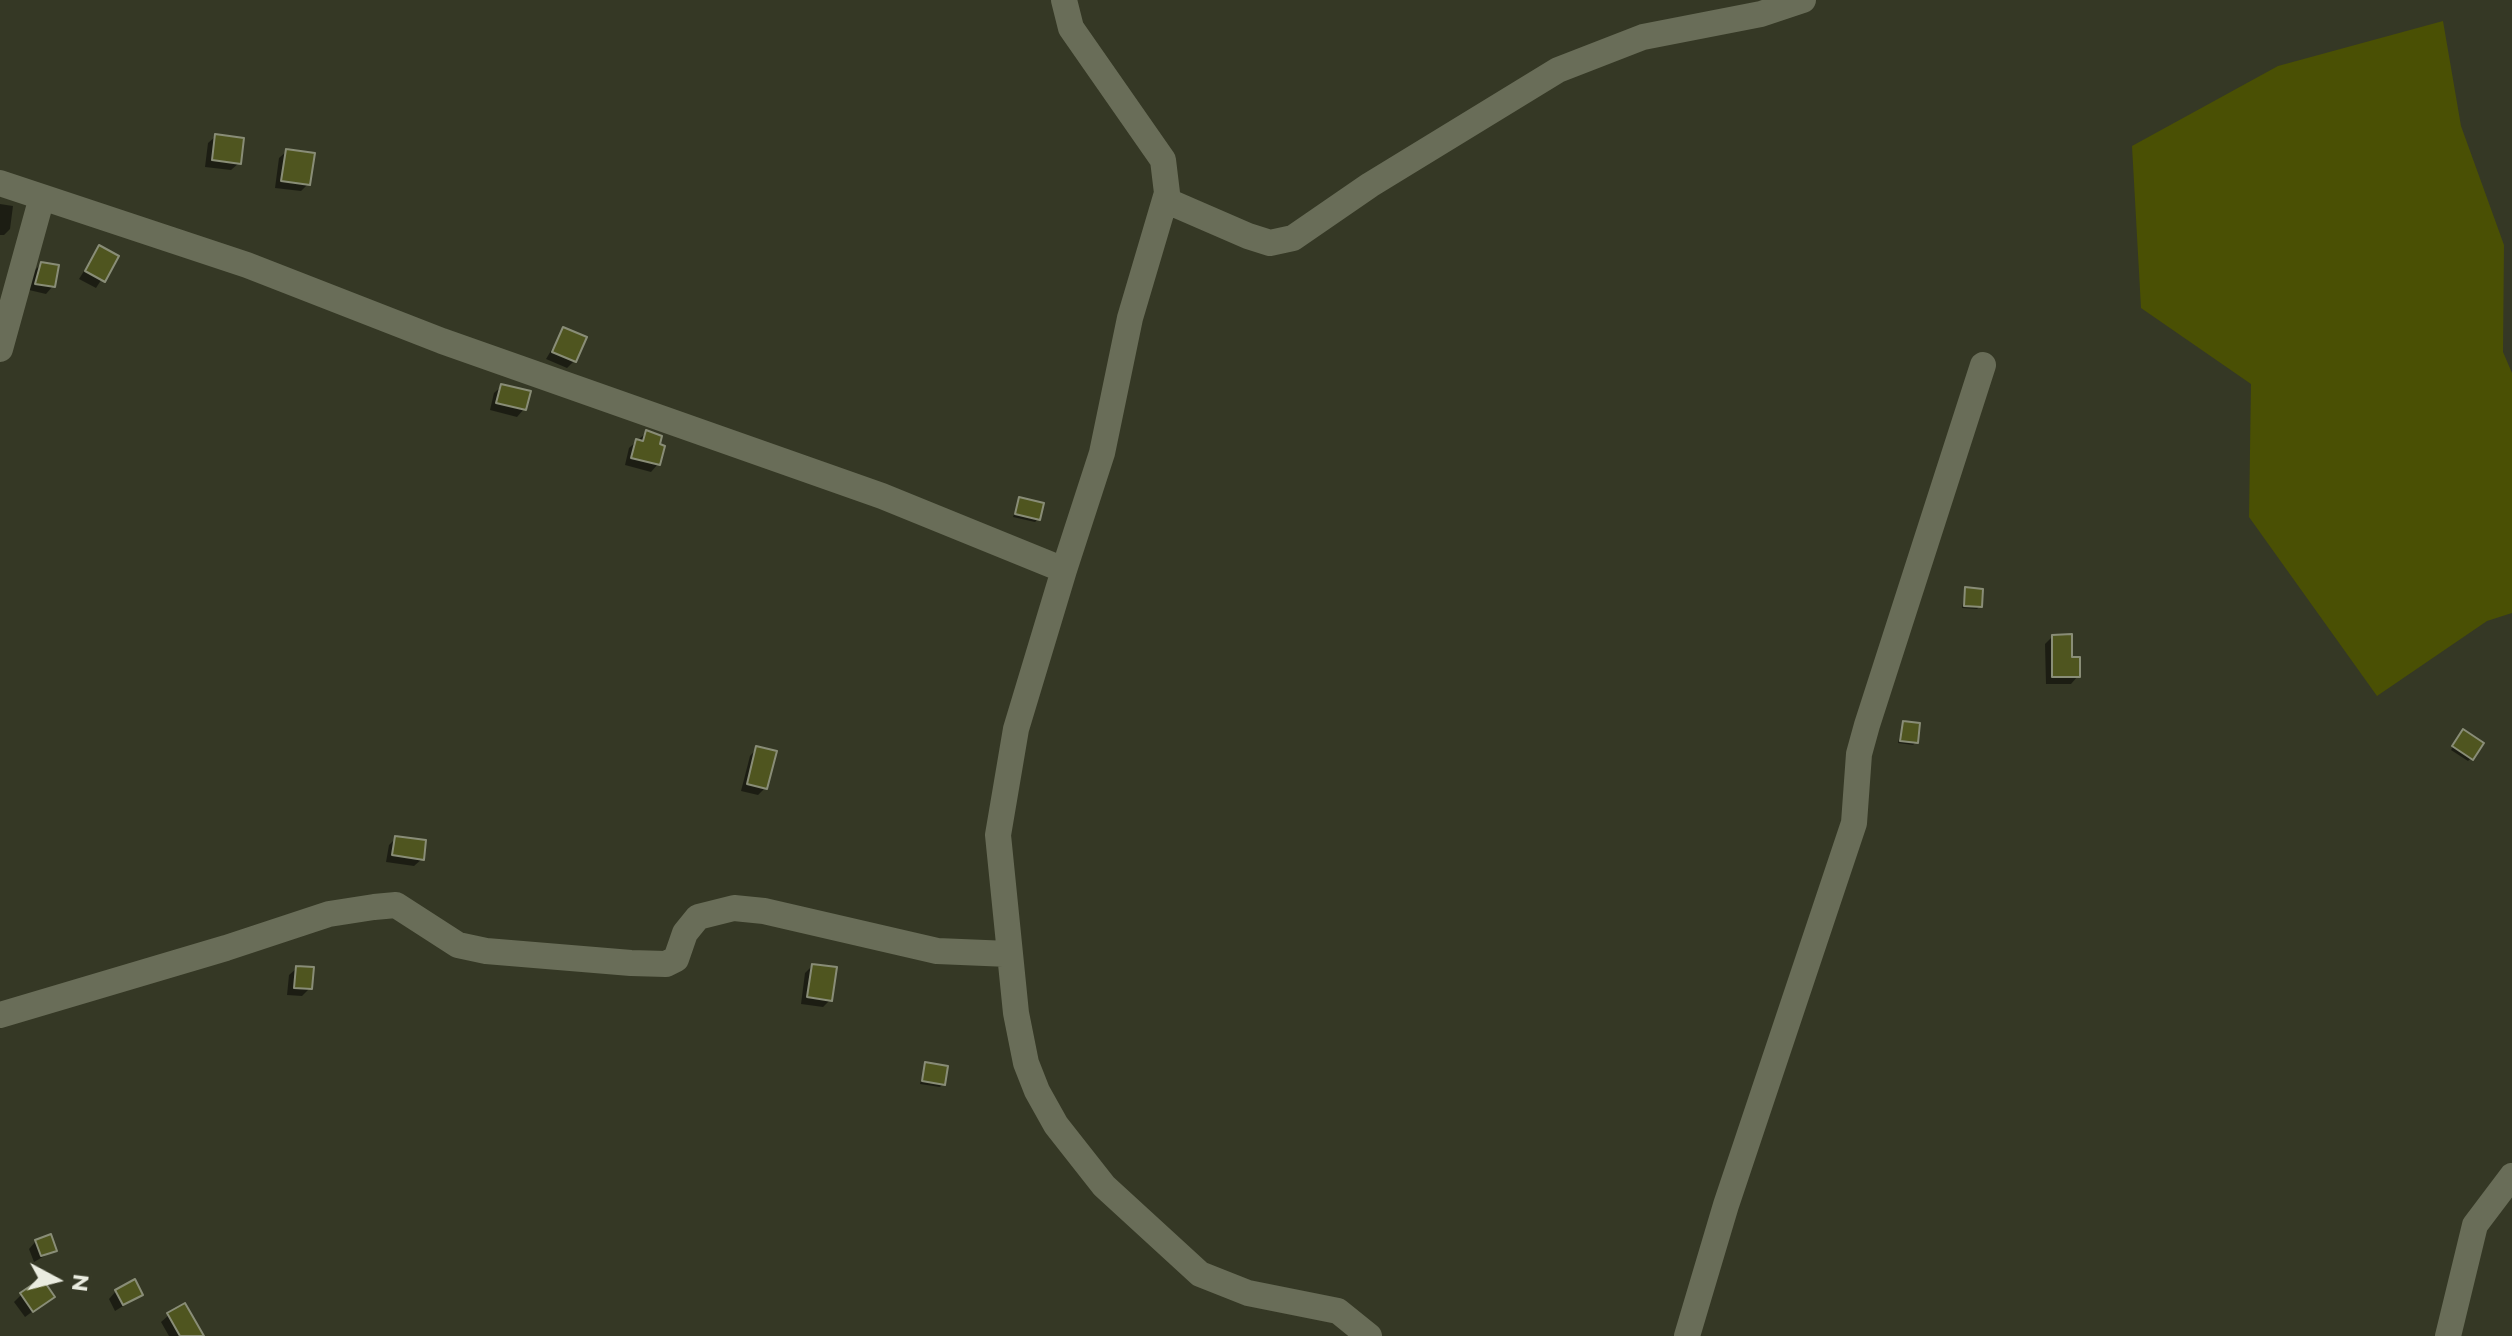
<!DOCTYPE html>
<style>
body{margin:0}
#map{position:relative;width:2512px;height:1336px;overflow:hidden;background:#353825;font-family:Montserrat,sans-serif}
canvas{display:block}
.north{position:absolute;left:16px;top:1240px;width:80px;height:80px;-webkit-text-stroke:6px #353825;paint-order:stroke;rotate:97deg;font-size:22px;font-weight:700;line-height:32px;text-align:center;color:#eaece0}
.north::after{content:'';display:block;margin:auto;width:28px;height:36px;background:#eaece0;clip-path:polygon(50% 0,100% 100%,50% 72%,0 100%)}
</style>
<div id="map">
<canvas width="2512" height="1336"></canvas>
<div class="north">N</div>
</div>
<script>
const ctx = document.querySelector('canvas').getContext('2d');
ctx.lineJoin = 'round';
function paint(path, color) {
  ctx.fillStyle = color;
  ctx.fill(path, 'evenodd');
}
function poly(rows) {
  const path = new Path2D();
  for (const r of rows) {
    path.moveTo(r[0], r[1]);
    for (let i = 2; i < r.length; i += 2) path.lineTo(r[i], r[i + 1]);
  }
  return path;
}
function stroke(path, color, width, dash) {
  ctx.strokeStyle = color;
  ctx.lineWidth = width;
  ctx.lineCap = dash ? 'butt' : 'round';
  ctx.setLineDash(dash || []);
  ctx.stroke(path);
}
paint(poly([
 [2443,21,2461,126,2504,245,2503,352,2512,373,2512,613,2487,621,2377,696,2249,517,2251,384,2141,308,2132,146,2278,66]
]), '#4a5004');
paint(poly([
 [216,136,239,163,231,170,205,167,208,143],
 [287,151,308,184,301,191,275,188,279,158],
 [0,204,13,206,10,229,4,235,0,235],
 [99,247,116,257,96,288,79,279],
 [41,264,53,286,46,294,29,290,34,271],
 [564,329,574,361,567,368,546,359],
 [502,386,524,409,517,417,490,410,494,393],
 [647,432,658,464,651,472,625,465,629,448],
 [1020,499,1038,519,1035,522,1013,517],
 [1966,589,1980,606,1977,609,1962,608],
 [2053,636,2078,676,2071,684,2046,684,2045,644],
 [1903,723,1916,742,1913,745,1898,743],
 [2460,734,2471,758,2468,761,2451,750],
 [757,748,765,788,758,795,741,791,750,756],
 [396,838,422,859,414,866,386,862,389,845],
 [812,966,830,1000,823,1007,801,1004,805,973],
 [297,968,310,988,302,996,287,995,289,975],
 [926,1064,943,1084,940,1087,920,1084],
 [36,1241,55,1250,34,1262,29,1249],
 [116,1291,141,1295,115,1311,109,1299],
 [22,1294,52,1297,25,1317,14,1302],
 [169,1315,193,1336,169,1336,161,1322]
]), '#0007');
const building = poly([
 [215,134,244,138,241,164,212,160,215,134],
 [286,149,315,153,310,185,281,181,286,149],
 [99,245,119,256,105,282,85,271,99,245],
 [41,262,59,265,55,287,35,284,41,262],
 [563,327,587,337,576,362,552,352,563,327],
 [501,384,531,391,526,410,496,403,501,384],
 [646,430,662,436,660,444,665,446,660,465,631,458,636,439,643,441,646,430],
 [1019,497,1044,503,1040,520,1015,514,1019,497],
 [1965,587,1983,589,1982,607,1964,606,1965,587],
 [2072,634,2072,657,2080,657,2080,677,2052,677,2052,635,2072,634],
 [1903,721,1920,723,1918,743,1900,741,1903,721],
 [2463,729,2484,743,2473,760,2452,746,2463,729],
 [756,746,777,751,767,789,747,784,756,746],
 [395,836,426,840,424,860,392,855,395,836],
 [812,964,837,967,832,1001,807,997,812,964],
 [296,966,314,967,312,989,294,988,296,966],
 [925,1062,948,1066,945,1085,922,1081,925,1062],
 [51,1234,57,1251,41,1256,35,1240,51,1234],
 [42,1278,55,1297,33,1312,20,1293,42,1278],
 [135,1279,143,1295,123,1305,115,1290,135,1279],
 [185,1303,204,1336,180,1336,167,1313,185,1303]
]);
paint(building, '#4f551f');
stroke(building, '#898d77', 2);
stroke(poly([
 [0,183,247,265,442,341,882,496,1064,570,1102,453,1130,318,1167,193,1163,160,1071,28,1064,0],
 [1165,200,1248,236,1270,243,1293,238,1370,185,1558,70,1643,37,1761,14,1803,0],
 [0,349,42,197],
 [1064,570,1016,729,998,835,1016,1013,1026,1063,1037,1091,1056,1125,1104,1186,1200,1274,1248,1293,1338,1311,1369,1336],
 [0,1015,226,948,329,914,374,907,396,905,458,945,486,951,631,963,666,964,676,959,685,933,698,917,734,908,764,911,937,951,1009,954],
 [1687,1336,1726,1205,1854,823,1859,754,1867,725,1983,365],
 [2448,1336,2475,1225,2512,1176]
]), '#696d58', 26);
</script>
